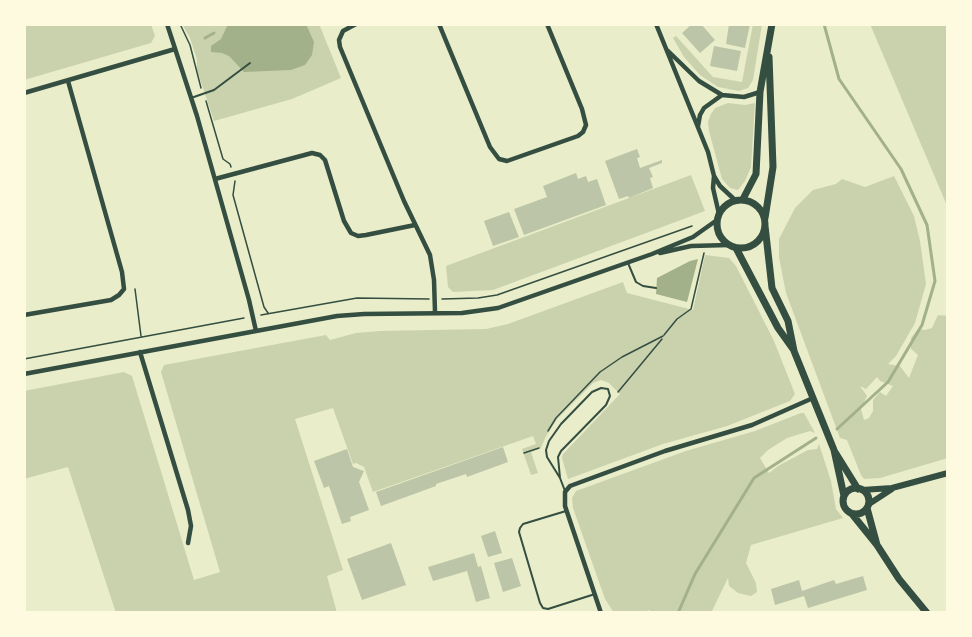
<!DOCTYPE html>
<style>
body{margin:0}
#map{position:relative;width:972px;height:637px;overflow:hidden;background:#e9edc9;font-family:"Varela Round",sans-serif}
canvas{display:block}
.frame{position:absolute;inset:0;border:26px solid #fefae0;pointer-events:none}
</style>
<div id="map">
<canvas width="972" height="637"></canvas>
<div class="frame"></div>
</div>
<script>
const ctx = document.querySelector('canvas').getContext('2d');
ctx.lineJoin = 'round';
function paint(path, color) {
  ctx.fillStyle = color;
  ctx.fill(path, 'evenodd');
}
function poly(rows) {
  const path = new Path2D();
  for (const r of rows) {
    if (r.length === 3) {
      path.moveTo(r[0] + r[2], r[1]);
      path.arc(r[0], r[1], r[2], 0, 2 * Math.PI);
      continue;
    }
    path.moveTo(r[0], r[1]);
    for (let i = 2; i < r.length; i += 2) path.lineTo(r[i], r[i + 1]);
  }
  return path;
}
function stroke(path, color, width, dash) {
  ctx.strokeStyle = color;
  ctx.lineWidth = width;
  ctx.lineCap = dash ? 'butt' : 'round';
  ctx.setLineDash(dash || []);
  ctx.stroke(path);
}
paint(poly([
 [24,24,151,24,155,36,151,43,24,80],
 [182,24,319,24,341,78,292,99,214,121,197,70,197,60,190,38],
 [753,24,762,24,753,80,748,88,739,91,718,87,700,75,684,57,673,38,676,36,713,77,742,82],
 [870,24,948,24,948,208],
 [728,103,745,105,755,103,751,167,745,181,738,190,730,188,722,179,709,131,708,122,711,114,715,108],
 [691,175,705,211,493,290,453,292,448,287,446,266],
 [894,176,914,216,920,241,926,284,915,323,896,356,888,364,900,366,909,378,918,355,911,349,911,338,918,329,925,330,932,328,938,315,948,316,948,458,880,478,864,479,861,475,847,440,840,438,786,293,779,257,779,239,795,208,813,190,836,184,842,179,865,187],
 [877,377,880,381,893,386,886,396,880,392,873,400,873,411,869,418,864,420,861,409,867,396,860,386,866,389],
 [705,255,729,258,736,266,774,341,795,394,790,401,727,426,663,444,568,479,562,458,563,454,620,394,609,383,601,380,593,383,557,419,545,438,541,448,531,452,538,473,531,475,522,449,536,444,533,436,373,492,364,467,356,463,353,464,333,408,295,419,343,570,327,576,337,613,116,613,68,467,24,479,24,391,124,372,132,376,194,580,220,572,161,372,164,365,326,335,330,340,356,333,380,331,486,329,508,324,623,282,627,293,693,310],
 [801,413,804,413,815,433,810,431,787,438,768,450,760,458,769,473,778,466,808,450,817,449,819,444,831,481,836,509,843,518,751,545,746,563,756,583,757,592,751,596,738,593,729,586,728,578,711,613,651,613,649,610,643,613,614,613,605,599,573,508,572,498,576,491,686,451,755,431]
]), '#cad2ad');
paint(poly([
 [228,24,306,24,314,42,312,55,305,65,291,70,244,72,229,56,222,53,211,52,211,46,221,39],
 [698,259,687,302,656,294,657,278,690,261]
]), '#a3b18a');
stroke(poly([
 [824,24,839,79,901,169,927,225,935,281,922,325,888,382,837,429],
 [205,38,214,33],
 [678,613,695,574,754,478,816,438]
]), '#a3b18a', 3);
paint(poly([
 [692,24,701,24,715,40,700,53,682,33],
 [729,24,750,24,745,48,726,44],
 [714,46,741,51,737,71,710,66],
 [637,149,640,157,637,158,640,168,662,160,662,163,649,168,653,177,650,178,653,188,629,198,628,196,619,199,605,161],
 [576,173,578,179,586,176,588,182,597,179,606,205,524,235,514,209,547,197,543,186],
 [509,212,519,237,493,246,484,221],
 [503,447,508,462,467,477,466,474,436,484,436,486,381,506,376,492],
 [347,449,353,467,364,471,359,482,369,510,350,517,351,521,342,524,329,486,324,488,314,461],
 [495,531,502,553,488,557,481,536],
 [391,543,406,585,362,600,347,559],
 [474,553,478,567,481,566,490,598,476,602,467,571,433,581,428,567],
 [512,558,521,586,503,592,494,563],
 [863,576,867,590,808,608,804,596,775,605,771,589,799,580,802,591,834,580,836,584]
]), '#bcc5a7');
stroke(poly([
 [180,24,190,45,201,88],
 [206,101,223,159,230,164,231,167],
 [235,181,233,195,264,307,268,313],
 [135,289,141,336],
 [442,299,478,298,497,295,692,226],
 [261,315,357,298,429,299],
 [664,335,677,319,691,309,704,253],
 [24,359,244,318],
 [618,392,662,339],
 [548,431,556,418,600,372,622,357,663,336],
 [524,453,539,448]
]), '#344e41', 1.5);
stroke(poly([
 [191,98,214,90,250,63],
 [628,263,636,282,643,286,656,288],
 [560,478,547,457,546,450,549,441,561,424,592,392,601,388,608,389,610,396,606,405,561,451,558,457,560,478,565,491],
 [566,511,523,524,520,528,519,532,540,603,543,608,548,609,595,594]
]), '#344e41', 2);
stroke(poly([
 [167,24,197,116,249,300,256,331],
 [356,24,343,31,339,40,340,47,404,201,430,255,434,280,435,312],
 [439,24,490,147,499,159,507,161,578,136,583,132,586,125,582,109,547,24],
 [656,24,708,152,714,176,713,188,719,214],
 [668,51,699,81,722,95,744,97,760,92],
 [24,93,175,49],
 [698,126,700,115,704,108,722,95],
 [714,176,720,186,735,200],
 [215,179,312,153,320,155,325,160,344,221,351,233,358,236,366,235,415,225],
 [660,253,691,246,729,245],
 [24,315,111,300,119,295,124,289,122,272,68,81],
 [140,352,188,510,191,526,188,543],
 [24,374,337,316,364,314,462,313,498,308,652,254,693,237,717,220],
 [601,613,565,506,565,492,570,486,665,451,752,425,813,398]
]), '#344e41', 4.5);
stroke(poly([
 [862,490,892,488,948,473],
 [869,504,892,489]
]), '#344e41', 6);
stroke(poly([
 [743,199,756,174,760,92,772,24],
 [741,224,24],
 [765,218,773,167,769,57],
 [765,226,772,288,788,321,794,351,834,450,844,496],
 [736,248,778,328,793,349],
 [835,452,858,489],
 [856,501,13],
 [867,508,877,545],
 [852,514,877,545,899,579,927,613]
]), '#344e41', 7);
</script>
